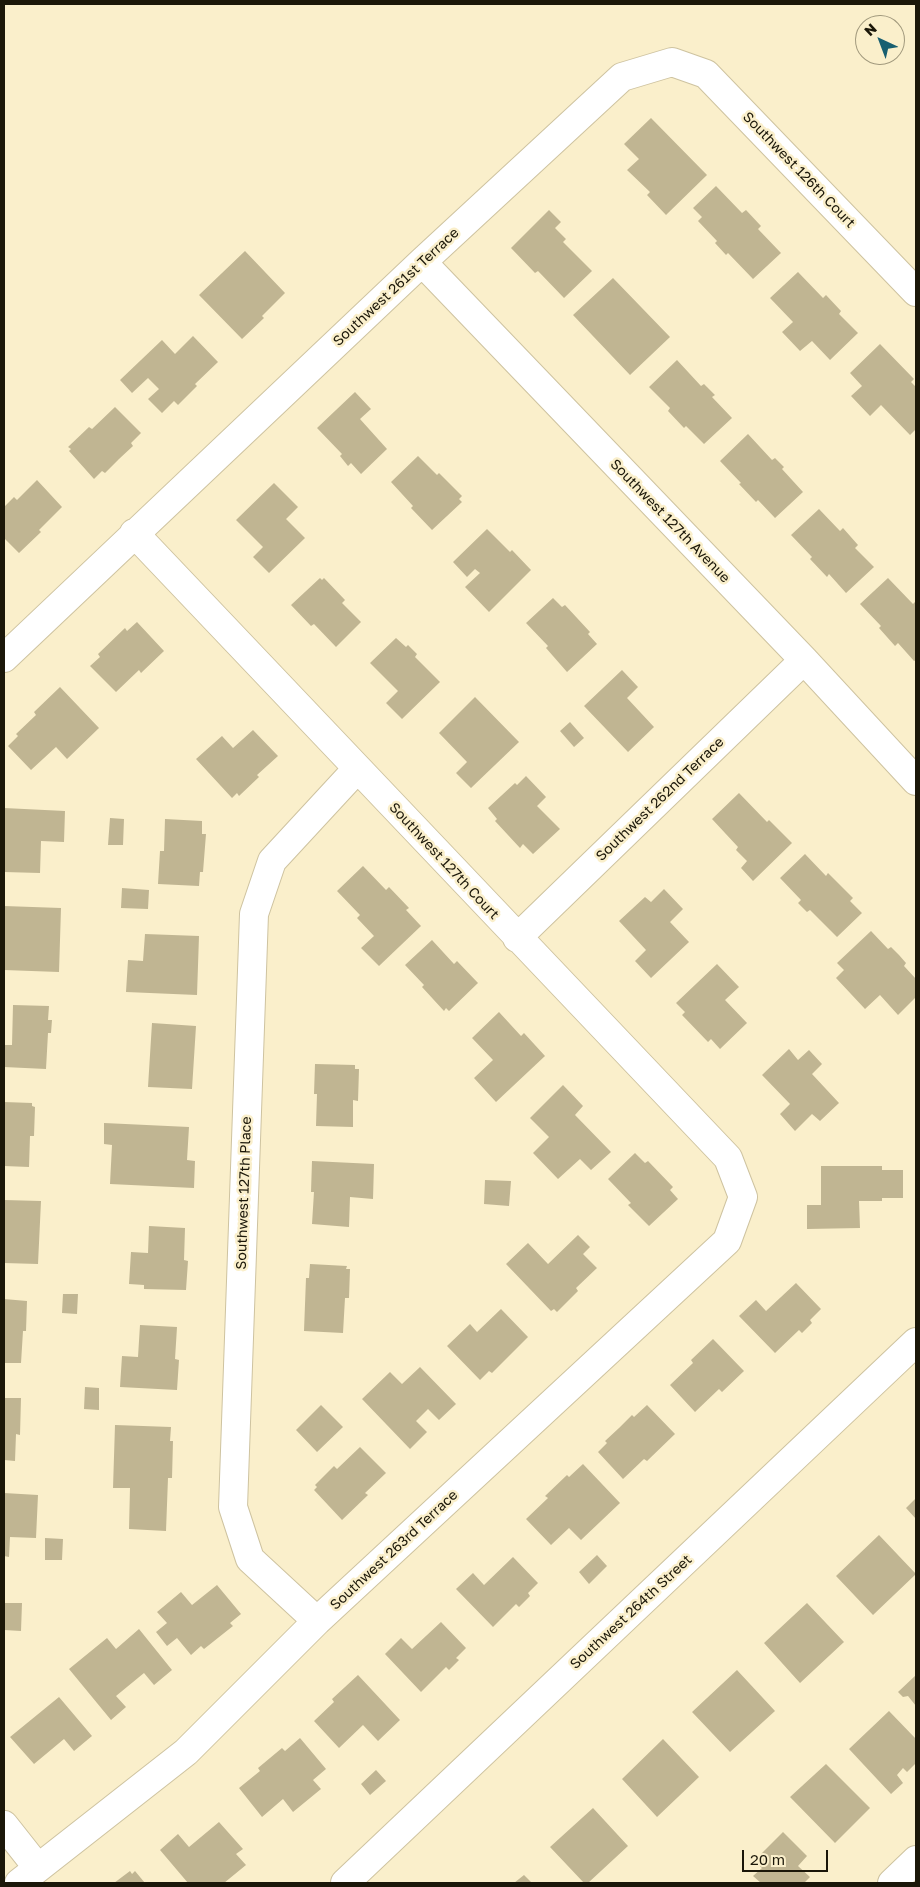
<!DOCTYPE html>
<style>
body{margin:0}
#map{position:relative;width:920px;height:1887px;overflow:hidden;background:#faefcb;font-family:"Golos Text",sans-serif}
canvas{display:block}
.frame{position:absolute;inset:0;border:5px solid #1b1709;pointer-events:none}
.north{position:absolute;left:855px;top:15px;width:50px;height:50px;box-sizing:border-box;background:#faefcb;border:1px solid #a1997d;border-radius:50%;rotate:317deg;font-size:14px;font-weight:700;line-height:20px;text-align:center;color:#1b1709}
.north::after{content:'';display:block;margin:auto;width:18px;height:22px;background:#185f70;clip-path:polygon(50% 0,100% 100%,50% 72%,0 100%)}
.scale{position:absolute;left:742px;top:1850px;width:86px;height:22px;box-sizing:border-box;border:2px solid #1b1709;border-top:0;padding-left:6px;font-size:15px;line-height:18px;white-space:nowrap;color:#1b1709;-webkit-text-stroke:4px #faefcb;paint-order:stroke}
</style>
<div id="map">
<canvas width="920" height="1887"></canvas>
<div class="frame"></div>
<div class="north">N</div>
<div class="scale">20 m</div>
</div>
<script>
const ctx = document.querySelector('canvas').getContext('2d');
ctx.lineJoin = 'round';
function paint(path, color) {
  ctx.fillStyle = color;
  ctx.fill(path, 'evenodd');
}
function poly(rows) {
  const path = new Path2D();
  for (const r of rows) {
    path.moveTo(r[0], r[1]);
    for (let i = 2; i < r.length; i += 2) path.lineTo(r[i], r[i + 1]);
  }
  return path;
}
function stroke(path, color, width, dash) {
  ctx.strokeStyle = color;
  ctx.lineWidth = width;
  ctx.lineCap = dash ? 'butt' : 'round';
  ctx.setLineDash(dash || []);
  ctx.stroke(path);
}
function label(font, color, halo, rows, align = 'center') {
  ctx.font = font + ' "Golos Text",sans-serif';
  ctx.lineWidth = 5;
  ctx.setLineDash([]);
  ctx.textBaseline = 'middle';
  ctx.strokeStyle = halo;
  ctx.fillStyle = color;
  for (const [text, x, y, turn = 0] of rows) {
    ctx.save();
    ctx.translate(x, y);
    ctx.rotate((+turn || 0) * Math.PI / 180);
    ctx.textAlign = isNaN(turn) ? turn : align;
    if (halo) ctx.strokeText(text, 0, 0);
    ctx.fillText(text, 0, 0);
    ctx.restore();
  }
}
paint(poly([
 [651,118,707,175,666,215,647,195,650,192,627,170,639,159,624,144],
 [716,186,742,213,746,210,761,226,758,229,781,253,753,279,728,253,726,255,715,243,717,241,698,221,702,217,693,208],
 [549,210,561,222,555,228,566,239,563,242,592,271,564,298,538,271,535,273,511,248],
 [245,251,285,293,262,316,264,318,242,339,199,295],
 [798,272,823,298,826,295,841,311,839,314,858,333,830,360,812,341,800,351,782,332,793,322,770,298],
 [613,278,670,337,630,375,573,315],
 [193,336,218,362,195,384,197,386,178,405,174,401,162,413,148,399,159,389,148,378,132,393,120,380,162,340,175,354],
 [880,344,914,379,911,382,916,387,916,429,910,435,881,405,870,416,851,396,862,386,850,373],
 [677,360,701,386,704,384,715,395,712,397,732,418,704,444,686,426,684,428,668,411,670,408,649,387],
 [355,392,371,409,360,419,387,449,361,474,351,463,348,466,340,456,342,454,317,428],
 [115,407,141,433,131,443,133,446,119,459,105,473,102,471,94,479,69,451,71,449,68,447,89,427,92,429],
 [748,434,772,460,775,458,784,467,782,469,803,492,775,518,758,500,756,502,739,484,741,483,720,461],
 [418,456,437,475,439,473,462,496,459,499,462,502,432,530,411,508,413,506,391,482],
 [37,480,62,507,39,530,41,532,19,553,4,538,4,507,14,497,17,500],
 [274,483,298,507,286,519,305,538,269,573,253,557,263,547,236,520],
 [819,509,840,531,843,528,858,545,855,548,874,567,846,593,829,574,827,577,810,559,812,557,791,535],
 [487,529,510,552,512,550,531,570,489,612,465,587,480,573,475,569,467,577,453,562],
 [320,578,322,580,324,578,345,600,342,603,361,622,336,647,314,624,311,626,291,605],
 [888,578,913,604,915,602,916,603,916,660,914,661,898,643,895,646,879,628,881,626,860,604],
 [553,598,562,607,565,605,590,632,588,634,597,644,567,672,546,648,548,646,526,623],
 [137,622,164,651,141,673,139,670,116,692,90,666,100,657,98,654,125,628,127,631],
 [396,638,406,647,408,645,417,654,415,657,440,682,402,719,386,703,398,691,370,663],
 [622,670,638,687,627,698,654,727,628,752,584,706],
 [60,687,99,728,67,759,56,747,31,770,8,746,18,736,16,734,36,715,34,712],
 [475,697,519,742,471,788,456,773,467,762,439,733],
 [570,722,584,738,574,747,560,731],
 [253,730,278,756,257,775,259,777,239,796,237,793,232,798,196,759,222,736,233,748],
 [526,776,546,797,537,806,560,829,533,854,523,844,520,848,495,821,497,819,488,808,515,783,517,785],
 [739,793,767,822,769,820,792,843,753,881,741,868,747,861,736,850,738,847,712,819],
 [4,808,65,811,64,842,41,841,40,873,4,872],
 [110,818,124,819,123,845,108,845],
 [165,819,202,821,202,834,206,834,203,872,200,872,199,886,158,884,160,851,164,851],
 [805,854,826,876,828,873,853,898,850,901,862,913,837,937,810,910,807,912,798,903,801,900,780,878],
 [363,866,386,890,389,887,409,908,406,910,421,926,379,966,361,948,374,936,357,918,360,915,337,891],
 [122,888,149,890,148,909,121,908],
 [664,889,683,909,670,922,689,942,651,978,635,961,646,950,619,921,645,897,651,902],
 [4,906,61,908,59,972,4,970],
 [871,931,888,949,891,947,899,955,906,963,904,966,916,979,916,997,898,1015,880,995,865,1009,836,978,844,970,837,963],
 [145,934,199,936,197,995,126,992,128,960,143,961],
 [432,940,454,964,457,961,478,983,449,1011,446,1008,444,1011,422,987,424,985,405,965],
 [717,964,739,987,725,1000,747,1023,720,1049,711,1039,708,1042,682,1015,685,1012,676,1003],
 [13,1005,49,1006,48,1020,52,1020,51,1033,48,1033,46,1069,4,1067,4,1045,12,1045],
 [499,1012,521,1036,524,1033,545,1056,496,1102,474,1078,493,1060,472,1038],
 [152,1023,196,1026,192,1089,148,1087],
 [789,1049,798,1060,809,1050,822,1064,812,1074,839,1103,820,1121,812,1114,795,1131,780,1114,790,1104,762,1075],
 [315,1064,355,1065,355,1069,359,1069,358,1101,353,1100,353,1127,316,1126,317,1094,314,1094],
 [563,1085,583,1106,575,1115,611,1152,591,1170,580,1159,558,1179,533,1153,549,1137,530,1118],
 [4,1102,32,1103,32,1106,35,1107,34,1136,30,1136,29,1167,4,1166],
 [104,1123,189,1127,187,1160,195,1161,194,1188,110,1184,112,1145,104,1144],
 [635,1153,645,1163,648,1161,673,1187,670,1190,678,1199,649,1226,628,1205,631,1203,608,1179],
 [312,1161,374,1164,373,1199,350,1197,349,1227,312,1224,314,1192,311,1192],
 [821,1166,882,1166,882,1170,903,1170,903,1198,882,1198,882,1201,859,1201,860,1228,807,1229,807,1205,821,1205],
 [485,1180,511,1181,509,1206,484,1204],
 [4,1200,41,1201,38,1264,4,1263],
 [149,1226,185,1228,184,1260,188,1261,186,1290,144,1289,144,1285,129,1284,131,1252,148,1253],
 [578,1235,590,1247,583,1254,597,1268,576,1288,578,1291,557,1312,554,1309,551,1311,506,1264,528,1243,548,1264],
 [310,1264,347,1266,346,1269,350,1269,349,1298,345,1298,343,1333,304,1331,306,1278,309,1278],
 [796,1283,821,1309,810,1320,812,1323,802,1333,799,1330,775,1353,739,1316,756,1300,766,1311],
 [63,1294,78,1294,77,1314,62,1313],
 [4,1299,27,1301,26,1331,23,1331,21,1363,4,1363],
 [501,1309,528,1337,492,1373,489,1371,480,1380,447,1346,470,1324,477,1332],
 [140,1325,177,1327,175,1359,179,1360,177,1390,120,1387,122,1356,138,1357],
 [713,1339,744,1371,722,1392,719,1389,695,1412,670,1385,693,1363,691,1360],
 [420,1367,456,1404,439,1420,428,1409,416,1421,427,1432,410,1449,362,1399,390,1372,402,1384],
 [85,1387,99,1388,99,1410,84,1409],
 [4,1398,21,1398,20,1435,16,1434,15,1461,4,1460],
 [321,1405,343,1427,317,1452,296,1430],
 [647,1405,675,1434,647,1461,644,1459,623,1479,598,1452,607,1443,605,1441,619,1428,632,1415,634,1417],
 [115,1425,171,1427,170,1441,173,1441,172,1478,168,1478,166,1531,129,1529,130,1488,113,1488],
 [360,1447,386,1473,365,1493,368,1495,342,1520,314,1490,317,1487,315,1485,334,1466,337,1469],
 [583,1464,620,1503,581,1540,569,1528,551,1545,526,1519,548,1498,545,1496,567,1475,569,1477],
 [4,1493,38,1495,36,1538,10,1537,9,1557,4,1556],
 [916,1498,916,1519,906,1508],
 [879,1535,916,1574,873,1615,836,1576],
 [45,1538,63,1539,62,1560,45,1560],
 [597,1555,607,1566,589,1584,579,1572],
 [513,1557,538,1583,528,1593,530,1596,519,1607,516,1604,493,1627,456,1589,473,1573,484,1585],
 [217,1585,241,1614,230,1623,233,1626,204,1649,201,1646,191,1655,177,1638,167,1646,156,1632,167,1623,157,1612,181,1592,192,1605],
 [4,1603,22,1603,21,1631,4,1630],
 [807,1603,844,1642,800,1683,764,1643],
 [441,1622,466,1648,456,1658,459,1660,449,1670,446,1667,421,1692,385,1654,401,1638,412,1649],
 [139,1629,172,1670,154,1685,144,1673,116,1696,126,1707,111,1720,69,1669,107,1638,116,1649],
 [737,1670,775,1711,730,1752,692,1712],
 [358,1675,400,1720,378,1741,363,1725,339,1748,314,1721,334,1702,332,1699],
 [916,1675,916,1706,908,1696,903,1697,898,1692],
 [59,1697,92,1736,74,1751,64,1739,34,1764,10,1737],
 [889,1711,916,1739,916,1763,907,1772,903,1768,897,1775,903,1783,891,1794,849,1749],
 [300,1738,326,1769,313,1780,321,1789,293,1812,283,1799,262,1817,239,1788,260,1771,258,1768,282,1748,285,1751],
 [663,1739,699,1777,657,1817,622,1779],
 [826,1764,870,1808,835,1843,790,1797],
 [376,1770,386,1781,370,1795,361,1784],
 [593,1808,628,1846,588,1883,584,1883,550,1847],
 [219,1822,243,1849,236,1854,246,1865,224,1883,188,1883,160,1850,178,1834,189,1847],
 [783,1832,807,1856,798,1866,810,1877,804,1883,761,1883,753,1876,762,1868,754,1861],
 [130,1871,132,1874,135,1871,145,1883,114,1883],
 [524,1875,532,1883,514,1883]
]), '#c0b592');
const street = poly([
 [422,262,804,660,916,781],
 [4,658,422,262,622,77,672,62,706,74,916,292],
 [517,938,804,660],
 [317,1621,250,1559,233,1507,254,914,272,861,357,769],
 [4,1825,38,1868],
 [19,1883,186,1752,317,1621,727,1241,743,1197,728,1158,134,533],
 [345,1883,916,1342],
 [892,1883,916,1860]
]);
stroke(street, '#cec3a0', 30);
stroke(street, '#fff', 28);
label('14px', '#1b1709', '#faefcb', [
 ["Southwest 126th Court",799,170,46],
 ["Southwest 261st Terrace",396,287,-43],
 ["Southwest 127th Avenue",670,521,46],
 ["Southwest 262nd Terrace",660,799,-44],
 ["Southwest 127th Court",444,861,47],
 ["Southwest 127th Place",244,1193,-88],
 ["Southwest 263rd Terrace",394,1550,-43],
 ["Southwest 264th Street",631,1612,-43]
]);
</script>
